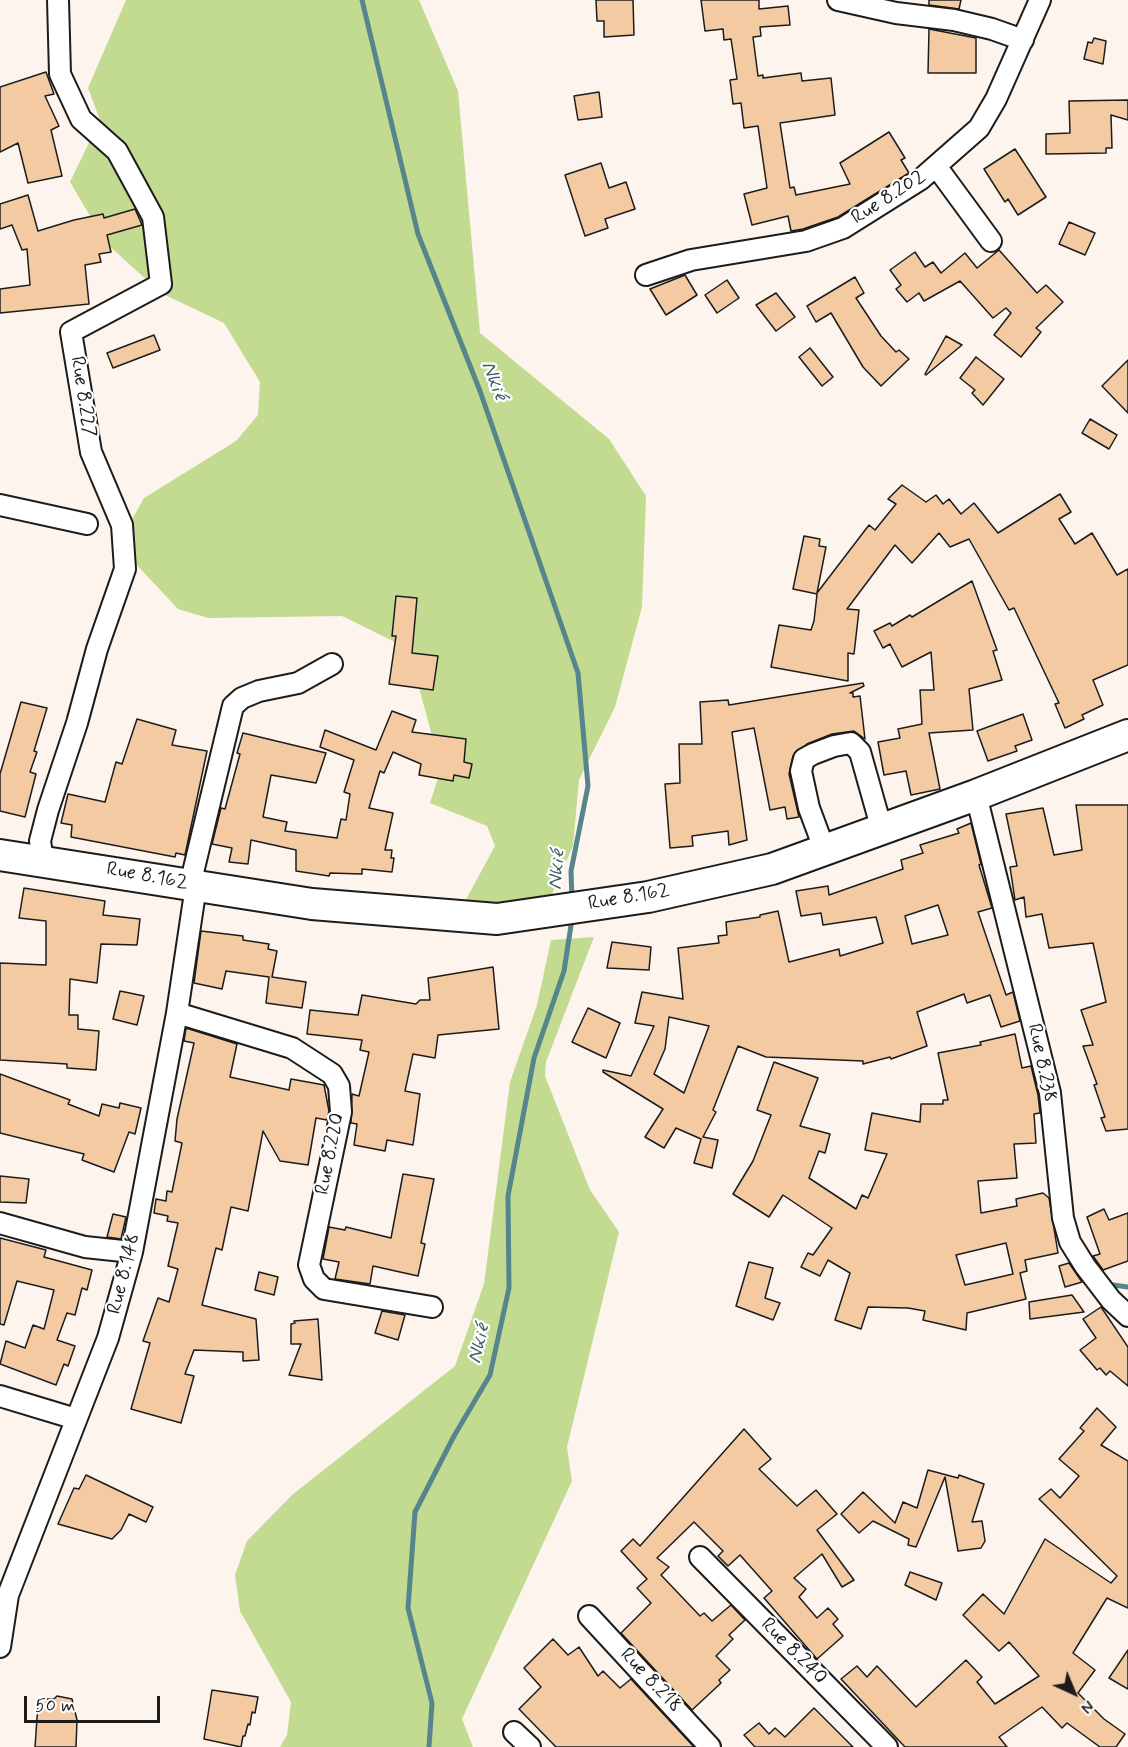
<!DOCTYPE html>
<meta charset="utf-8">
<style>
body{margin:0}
#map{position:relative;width:1128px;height:1747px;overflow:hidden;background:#fdf4ed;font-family:Mynerve,sans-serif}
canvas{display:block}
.north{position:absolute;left:1044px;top:1663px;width:60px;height:60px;-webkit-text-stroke:4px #fff;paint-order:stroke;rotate:136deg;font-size:16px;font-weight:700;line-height:24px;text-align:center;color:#1c1c1c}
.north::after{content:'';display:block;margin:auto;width:21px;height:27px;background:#1c1c1c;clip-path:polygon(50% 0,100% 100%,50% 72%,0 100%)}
.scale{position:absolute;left:24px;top:1696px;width:136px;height:27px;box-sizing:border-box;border:3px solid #1c1c1c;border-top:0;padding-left:8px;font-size:18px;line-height:21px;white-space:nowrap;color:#1c1c1c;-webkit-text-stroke:4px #fff;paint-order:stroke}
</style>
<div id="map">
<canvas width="1128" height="1747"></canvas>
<div class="north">N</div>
<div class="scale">50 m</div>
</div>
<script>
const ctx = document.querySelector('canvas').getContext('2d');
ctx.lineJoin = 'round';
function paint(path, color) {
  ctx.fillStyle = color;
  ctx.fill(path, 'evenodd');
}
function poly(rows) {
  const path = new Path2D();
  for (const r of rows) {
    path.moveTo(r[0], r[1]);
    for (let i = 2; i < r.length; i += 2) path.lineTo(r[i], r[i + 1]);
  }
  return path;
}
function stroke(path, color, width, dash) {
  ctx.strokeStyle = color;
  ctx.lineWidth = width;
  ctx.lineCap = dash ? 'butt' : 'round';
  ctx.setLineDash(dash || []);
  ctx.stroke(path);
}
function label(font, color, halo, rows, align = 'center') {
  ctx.font = font + ' Mynerve,sans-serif';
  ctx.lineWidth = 4.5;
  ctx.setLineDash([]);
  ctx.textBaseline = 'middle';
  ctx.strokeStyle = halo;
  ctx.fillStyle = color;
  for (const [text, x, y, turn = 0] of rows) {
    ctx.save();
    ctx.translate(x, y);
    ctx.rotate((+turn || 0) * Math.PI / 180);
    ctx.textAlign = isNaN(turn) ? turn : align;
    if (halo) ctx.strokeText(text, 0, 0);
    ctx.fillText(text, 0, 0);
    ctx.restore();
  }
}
paint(poly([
 [126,0,419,0,458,91,480,333,609,439,646,496,642,607,615,707,579,780,573,846,546,908,451,927,495,846,487,826,430,803,441,769,415,673,399,644,342,616,208,618,178,609,134,562,127,528,144,498,236,441,258,415,260,382,224,323,161,293,106,243,70,182,100,120,88,88],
 [594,937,546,1062,545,1076,590,1190,619,1232,567,1447,572,1481,462,1719,473,1747,280,1747,287,1735,291,1702,240,1611,235,1575,247,1541,292,1495,455,1366,484,1284,510,1082,537,1005,551,940]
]), '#c3db91');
stroke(poly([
 [362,0,418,234,480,391,578,673,588,786,571,871,572,900],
 [1106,1284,1128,1287],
 [429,1747,432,1703,408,1608,415,1512,454,1436,490,1375,509,1288,508,1196,534,1058,564,971,572,919]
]), '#56868c', 5);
const building = poly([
 [596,0,633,0,634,35,604,37,604,21,597,21,596,0],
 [701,0,759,0,759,9,788,6,790,25,760,27,761,36,753,37,758,76,763,75,763,78,801,73,802,81,831,78,835,115,780,123,790,188,794,187,796,195,850,184,840,163,889,132,905,158,901,160,909,173,838,217,803,229,791,231,788,216,752,225,744,194,767,188,758,126,744,128,741,103,733,104,730,80,737,79,731,39,724,40,723,29,705,31,701,0],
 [929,0,961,0,959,9,929,5,929,0],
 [929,29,976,38,976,73,928,73,929,29],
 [1094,38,1106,41,1103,64,1084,59,1088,42,1092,43,1094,38],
 [46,72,54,94,45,96,59,126,51,130,62,176,28,183,18,143,0,152,0,87,46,72],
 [599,92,602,117,578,120,574,96,599,92],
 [1128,100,1128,120,1111,115,1112,148,1106,148,1106,153,1046,154,1046,134,1070,133,1069,101,1128,100],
 [1015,149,1046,197,1018,215,1008,199,1005,202,984,169,1015,149],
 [601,163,609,188,626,182,635,209,605,219,608,228,585,236,565,175,601,163],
 [28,195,38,231,74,220,103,214,104,218,135,209,142,225,107,235,111,252,99,254,101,262,85,265,89,304,0,313,0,289,30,285,27,249,22,250,12,225,0,229,0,204,28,195],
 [1069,222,1095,233,1085,255,1059,244,1069,222],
 [999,250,1037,293,1046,285,1063,302,1036,328,1041,332,1021,357,994,335,1011,313,1006,308,993,318,960,281,924,301,919,293,907,302,896,289,901,285,890,270,915,252,925,267,933,262,941,273,965,253,977,268,999,250],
 [685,275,697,295,666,315,650,289,685,275],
 [855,277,864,293,856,298,881,336,896,352,899,350,909,359,881,386,863,367,831,313,816,322,807,306,855,277],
 [727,280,739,298,717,313,705,295,727,280],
 [776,293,795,317,776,331,756,305,776,293],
 [154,335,160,350,113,368,107,353,154,335],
 [946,336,962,345,926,375,925,374,946,336],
 [810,348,833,377,822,386,799,357,810,348],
 [976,357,1004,379,983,405,972,393,975,390,960,378,976,357],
 [1128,360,1128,413,1102,386,1128,360],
 [1090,419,1117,435,1109,449,1082,433,1090,419],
 [902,485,926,502,936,495,943,504,949,499,961,514,974,503,998,533,1060,494,1071,512,1059,519,1075,544,1092,533,1117,575,1128,569,1128,665,1093,680,1103,705,1082,715,1084,719,1065,728,1055,704,1059,703,1014,608,1009,610,969,539,950,547,939,533,912,563,895,545,847,609,859,610,854,654,848,653,848,681,771,667,779,625,811,630,814,621,817,594,793,589,804,536,820,539,819,546,826,547,817,593,869,525,875,530,896,504,888,499,902,485],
 [972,581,997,650,993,651,1002,680,969,689,973,730,929,733,940,789,911,795,906,771,884,775,878,742,900,738,898,729,922,724,920,690,934,690,931,652,902,667,890,644,883,648,874,631,890,623,892,626,910,615,912,617,972,581],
 [396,596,417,598,412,653,438,656,433,690,389,684,396,636,392,636,396,596],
 [863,683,864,686,850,693,853,693,853,697,860,696,865,739,854,731,832,734,807,744,793,756,789,774,799,817,787,819,785,807,770,810,754,728,732,732,747,840,729,845,728,831,692,836,693,846,670,848,665,784,680,783,679,744,702,744,700,702,728,700,729,705,863,683],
 [21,702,47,708,34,751,37,752,30,772,36,774,25,817,0,811,0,774,21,702],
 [392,711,416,720,412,732,466,739,464,762,472,764,469,778,454,775,453,781,419,775,421,764,393,752,384,773,380,771,369,808,393,813,385,850,392,850,391,858,394,858,392,872,362,869,362,874,330,873,329,876,296,871,296,850,251,840,248,864,229,862,232,848,212,844,221,808,225,809,240,754,237,753,243,733,326,753,316,783,271,775,263,817,287,822,285,831,337,838,341,819,346,820,350,794,344,792,354,760,320,747,325,730,376,750,392,711],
 [1023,714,1032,740,1015,746,1017,751,988,761,977,731,1023,714],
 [137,719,176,730,172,745,207,751,185,855,176,853,175,857,71,837,72,825,61,823,68,794,105,802,116,762,122,764,137,719],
 [1076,805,1128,805,1128,1129,1106,1131,1101,1118,1105,1117,1094,1085,1097,1084,1083,1046,1093,1045,1081,1010,1106,1002,1093,943,1049,948,1042,914,1026,917,1024,897,1015,900,1010,867,1017,866,1006,814,1043,808,1054,855,1082,850,1076,805],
 [971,823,981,864,979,865,992,908,978,912,1006,995,1013,992,1020,1021,1001,1027,990,995,967,1003,964,994,917,1012,927,1046,891,1059,890,1057,863,1064,863,1061,766,1057,738,1046,713,1110,716,1112,703,1137,718,1140,712,1168,694,1163,701,1139,676,1128,664,1148,645,1137,663,1109,603,1072,603,1070,631,1076,654,1026,635,1023,642,992,683,999,678,948,719,943,718,936,727,935,726,922,760,917,760,915,778,911,789,962,839,949,840,956,883,943,876,917,823,925,821,913,801,916,796,891,828,886,829,895,903,869,901,860,923,853,920,845,959,833,957,829,971,823],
 [938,905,948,935,912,944,905,916,938,905],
 [669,1017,709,1026,684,1093,654,1074,665,1049,669,1017],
 [24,888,105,901,103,915,140,919,137,945,101,944,97,983,70,979,69,1015,78,1015,78,1029,99,1031,96,1070,67,1068,67,1064,0,1060,0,963,46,965,46,921,19,918,24,888],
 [201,931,243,936,243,940,269,944,268,949,277,951,272,977,306,982,302,1008,266,1003,269,977,226,971,222,989,194,983,201,931],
 [612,942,651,947,649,970,607,968,612,942],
 [493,967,499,1029,438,1035,435,1058,413,1054,405,1091,420,1094,413,1145,387,1140,385,1151,354,1145,357,1124,351,1123,352,1094,359,1096,369,1052,360,1050,362,1040,307,1034,310,1010,358,1015,362,995,416,1004,420,1000,430,1000,428,978,493,967],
 [120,991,144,996,137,1025,113,1019,120,991],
 [588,1008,620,1023,606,1058,572,1042,588,1008],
 [186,1028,237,1044,230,1077,289,1090,291,1079,324,1085,329,1111,327,1120,316,1118,308,1165,280,1161,263,1131,248,1211,231,1207,222,1250,216,1248,202,1305,256,1319,259,1360,243,1361,243,1352,194,1350,185,1374,194,1376,181,1423,131,1409,150,1343,143,1341,158,1298,169,1302,178,1269,168,1266,178,1223,167,1221,168,1216,154,1213,156,1199,166,1201,167,1191,172,1192,182,1143,175,1141,177,1119,194,1043,184,1041,186,1028],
 [1015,1034,1022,1068,1031,1066,1038,1095,1040,1113,1034,1114,1036,1143,1014,1144,1017,1178,978,1181,981,1213,1017,1206,1016,1199,1043,1193,1049,1198,1058,1253,1025,1260,1027,1271,1020,1273,1026,1299,967,1313,966,1330,923,1320,925,1311,908,1308,868,1307,861,1329,835,1320,850,1273,828,1260,820,1276,801,1267,808,1253,813,1255,832,1228,783,1195,769,1217,733,1194,753,1161,771,1115,757,1110,774,1062,818,1078,800,1126,830,1134,825,1153,819,1151,809,1178,856,1209,862,1195,868,1198,887,1154,865,1150,872,1113,920,1122,921,1104,943,1104,943,1100,948,1100,938,1053,981,1045,980,1042,1015,1034],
 [1006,1243,1013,1274,965,1285,956,1255,1006,1243],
 [0,1074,70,1100,68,1104,99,1116,102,1104,119,1108,120,1103,141,1108,135,1134,129,1132,114,1172,82,1160,84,1154,0,1133,0,1074],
 [403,1174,434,1179,421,1243,425,1244,418,1276,373,1266,370,1284,335,1279,339,1262,323,1259,329,1227,345,1230,346,1227,391,1238,403,1174],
 [0,1176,29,1179,26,1203,0,1202,0,1176],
 [1104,1209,1109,1220,1128,1213,1128,1261,1103,1270,1093,1256,1100,1254,1087,1217,1104,1209],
 [113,1214,126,1217,121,1239,107,1237,113,1214],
 [0,1238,46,1250,44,1257,92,1270,87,1290,82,1288,75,1315,67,1313,57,1340,75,1346,68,1366,64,1364,56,1385,0,1364,6,1341,25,1348,33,1325,44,1329,54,1290,17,1281,4,1325,0,1324,0,1238],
 [749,1262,773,1268,765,1298,780,1303,773,1320,736,1306,749,1262],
 [1069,1263,1082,1282,1065,1287,1059,1266,1069,1263],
 [259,1272,278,1277,274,1295,255,1290,259,1272],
 [1072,1295,1084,1312,1030,1319,1029,1302,1072,1295],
 [1101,1307,1128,1347,1128,1386,1110,1371,1106,1375,1100,1368,1097,1370,1080,1350,1096,1338,1083,1319,1101,1307],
 [382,1311,405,1315,398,1340,375,1333,382,1311],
 [318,1319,322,1380,289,1375,301,1344,291,1344,291,1324,295,1323,294,1321,318,1319],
 [1097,1408,1116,1427,1101,1445,1128,1461,1128,1608,1107,1598,1073,1653,1095,1670,1078,1693,1104,1719,1125,1734,1116,1747,1100,1747,1067,1723,1062,1728,1042,1707,999,1737,1007,1747,905,1747,841,1679,857,1666,867,1677,877,1666,916,1707,966,1660,982,1677,977,1682,995,1704,1039,1676,1009,1642,999,1651,963,1615,983,1594,1004,1614,1045,1539,1111,1583,1117,1576,1039,1499,1051,1489,1060,1498,1079,1476,1059,1459,1084,1431,1080,1428,1097,1408],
 [744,1429,771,1459,759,1469,797,1506,816,1490,837,1514,817,1530,854,1580,842,1587,822,1554,794,1578,806,1589,799,1597,817,1618,828,1608,838,1619,833,1624,843,1636,817,1659,764,1598,772,1591,740,1555,728,1566,718,1556,723,1551,694,1522,657,1558,669,1567,661,1575,700,1616,704,1613,712,1621,731,1605,745,1620,729,1635,733,1639,716,1656,730,1670,719,1680,721,1683,692,1710,621,1633,651,1603,637,1588,647,1579,621,1551,633,1539,640,1546,744,1429],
 [928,1470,958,1478,959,1475,984,1484,972,1522,982,1521,985,1541,981,1548,958,1551,945,1477,916,1547,908,1545,909,1539,873,1521,859,1533,841,1514,863,1492,895,1523,903,1502,917,1508,928,1470],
 [86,1475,153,1507,146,1522,129,1514,121,1530,112,1539,58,1524,74,1488,79,1489,86,1475],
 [910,1572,942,1583,936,1600,905,1585,910,1572],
 [553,1639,568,1655,579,1647,598,1676,603,1671,620,1688,631,1679,694,1747,556,1747,519,1709,541,1687,524,1668,553,1639],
 [1128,1650,1128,1689,1109,1678,1128,1650],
 [212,1690,258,1697,255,1713,252,1712,250,1725,248,1724,245,1736,243,1736,241,1747,204,1739,212,1690],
 [57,1696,72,1699,77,1720,76,1747,35,1747,38,1704,41,1705,41,1699,54,1699,57,1696],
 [814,1708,853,1747,755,1747,744,1735,759,1723,769,1734,775,1728,785,1737,814,1708]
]);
paint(building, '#f4caa3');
stroke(building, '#1c1c1c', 1.5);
const minor = poly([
 [838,0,896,13,954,20,992,29,1023,40],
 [936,166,991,241],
 [646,275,691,260,806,241,843,228,921,179,979,128,996,99,1040,0],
 [0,505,87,524],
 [976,795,1050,1093,1063,1218,1070,1242,1085,1266,1111,1300,1128,1316],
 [825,851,809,808,801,771,804,759,813,754,834,746,851,743,860,752,882,830],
 [43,860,40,841,48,810,77,723,97,649,125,569,122,525,91,452,71,332,161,284,153,217,117,151,81,119,60,74,58,0],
 [190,885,233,706,242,698,259,691,298,683,332,664],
 [177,1013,292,1048,332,1074,339,1086,341,1112,309,1265,314,1279,324,1289,432,1307],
 [0,1223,85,1247,132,1252],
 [0,1396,76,1419],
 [700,1557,887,1747],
 [589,1616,710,1747],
 [0,1647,8,1595,108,1338,132,1252,177,1013,196,886],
 [514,1732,530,1747]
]);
const highway = poly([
 [0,855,312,904,497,919,648,897,772,869,976,795,1128,735]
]);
stroke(minor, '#1c1c1c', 24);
stroke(highway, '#1c1c1c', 34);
stroke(minor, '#fff', 20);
stroke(highway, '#fff', 30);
label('20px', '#1c1c1c', '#fff', [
 ["Rue 8.202",889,198,-33],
 ["Rue 8.227",82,397,81],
 ["Rue 8.162",147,877,10],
 ["Rue 8.162",629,898,-10],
 ["Rue 8.238",1041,1063,78],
 ["Rue 8.220",331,1154,-79],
 ["Rue 8.148",125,1274,-76],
 ["Rue 8.240",793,1652,45],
 ["Rue 8.218",650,1681,47]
]);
label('italic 21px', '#426266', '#fff', [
 ["Nkié",493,381,69],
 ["Nkié",558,870,-85],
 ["Nkié",480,1344,-77]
]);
</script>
